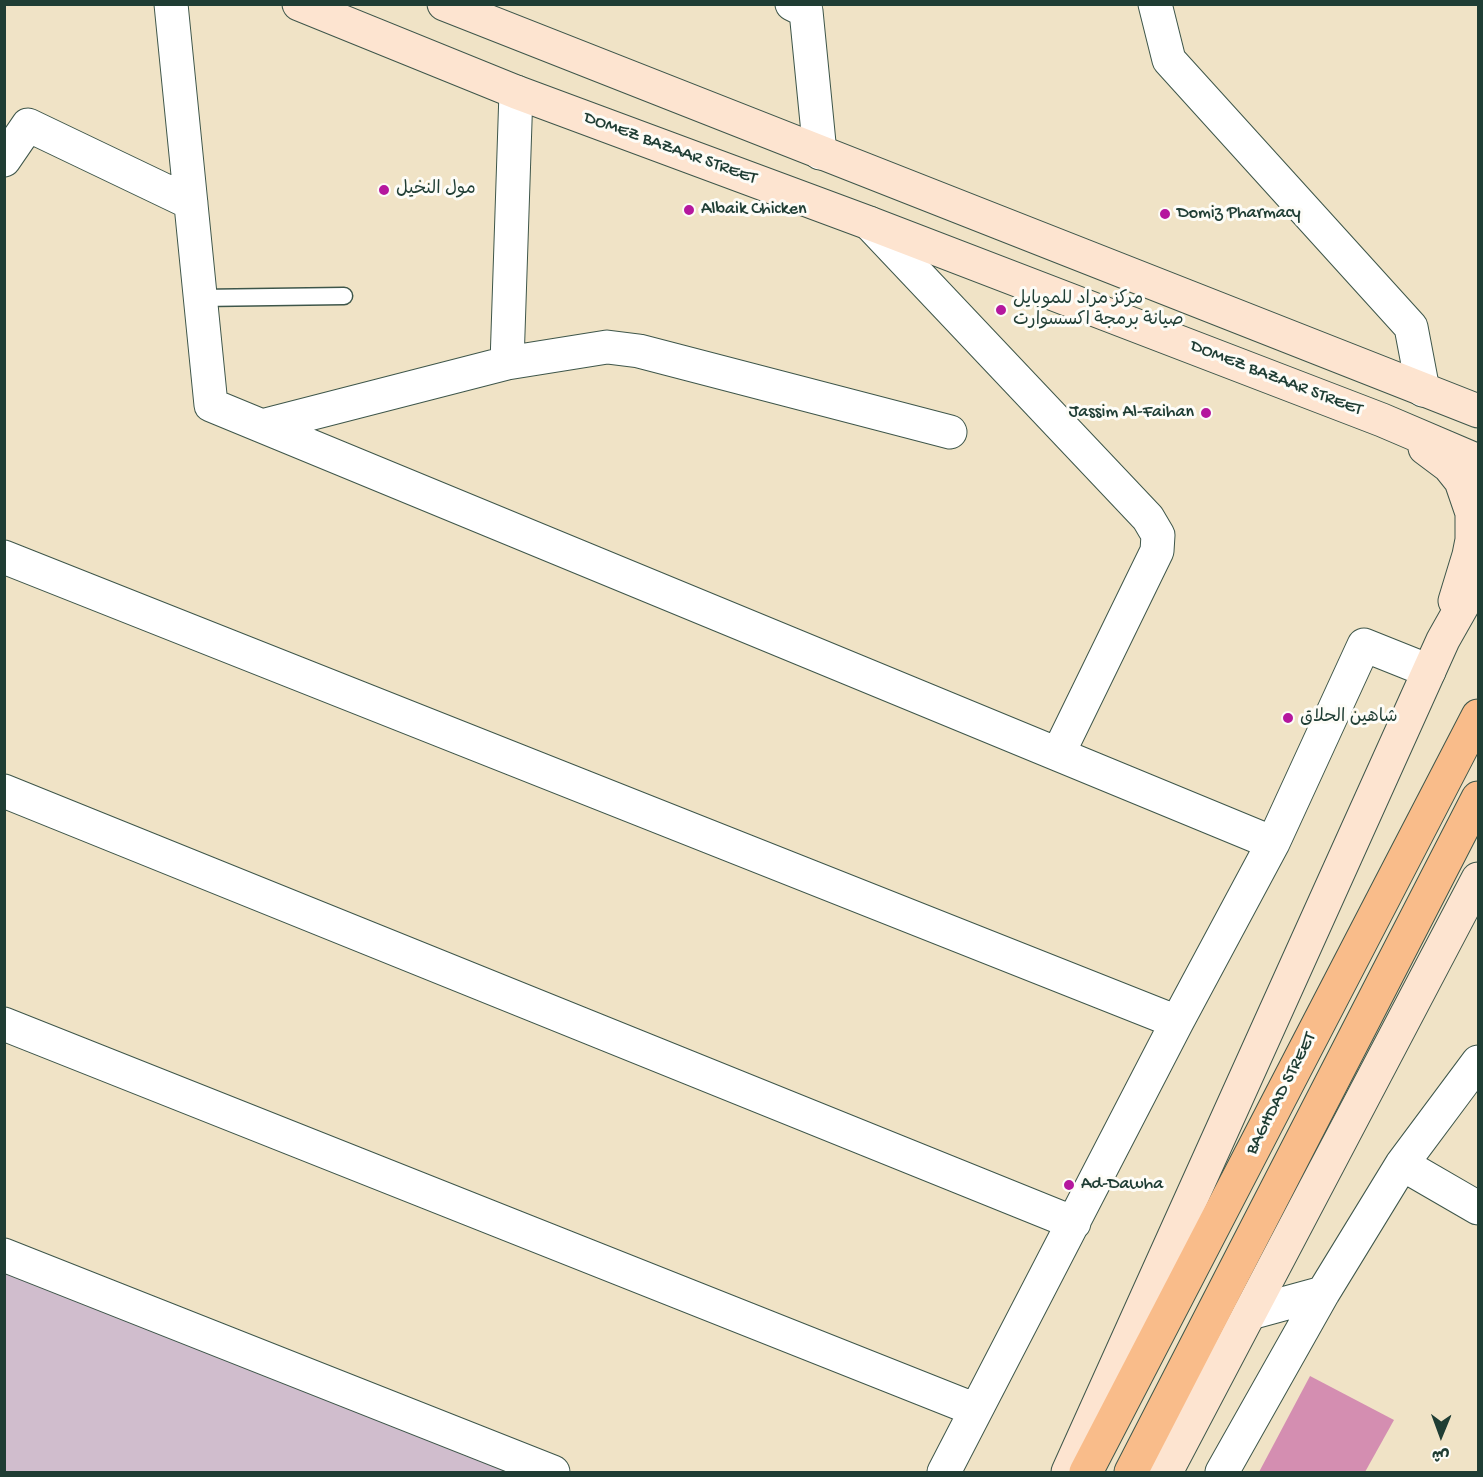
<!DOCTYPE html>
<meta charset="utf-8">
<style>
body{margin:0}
#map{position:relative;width:1483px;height:1477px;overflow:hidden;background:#f0e3c6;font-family:"Gochi Hand","Playpen Sans Arabic",sans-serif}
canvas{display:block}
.frame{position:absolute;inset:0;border:6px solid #1f3d34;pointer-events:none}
.north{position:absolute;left:1411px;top:1405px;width:60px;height:60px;-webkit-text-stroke:4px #fdfcf7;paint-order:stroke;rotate:181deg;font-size:16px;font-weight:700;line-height:24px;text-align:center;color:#1f3d34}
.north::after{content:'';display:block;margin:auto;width:21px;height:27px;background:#1f3d34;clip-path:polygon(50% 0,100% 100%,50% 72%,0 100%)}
</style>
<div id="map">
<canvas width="1483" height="1477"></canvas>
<div class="frame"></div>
<div class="north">ش</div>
</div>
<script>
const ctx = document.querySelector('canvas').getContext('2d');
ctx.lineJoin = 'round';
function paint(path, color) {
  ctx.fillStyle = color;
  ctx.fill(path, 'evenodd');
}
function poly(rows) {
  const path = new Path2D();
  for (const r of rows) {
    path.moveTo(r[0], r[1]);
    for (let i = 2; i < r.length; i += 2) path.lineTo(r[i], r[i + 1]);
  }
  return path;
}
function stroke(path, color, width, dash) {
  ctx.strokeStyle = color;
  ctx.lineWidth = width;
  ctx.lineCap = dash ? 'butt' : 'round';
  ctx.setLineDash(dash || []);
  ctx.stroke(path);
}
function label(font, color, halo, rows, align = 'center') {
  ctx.font = font + ' "Gochi Hand","Playpen Sans Arabic",sans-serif';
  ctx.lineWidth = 6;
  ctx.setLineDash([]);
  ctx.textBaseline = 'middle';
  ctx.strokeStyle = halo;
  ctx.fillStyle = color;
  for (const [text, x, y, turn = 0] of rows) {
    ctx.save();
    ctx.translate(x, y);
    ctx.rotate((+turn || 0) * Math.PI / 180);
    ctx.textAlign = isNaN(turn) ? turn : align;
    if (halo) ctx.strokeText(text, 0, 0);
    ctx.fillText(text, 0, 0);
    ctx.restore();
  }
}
paint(poly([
 [5,1268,531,1472,5,1472]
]), '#d0bdcd');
paint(poly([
 [1310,1376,1394,1420,1365,1472,1259,1472]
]), '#d48eb1');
const lane = poly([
 [200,298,344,296]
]);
const street = poly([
 [171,4,211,405,1273,843],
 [792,4,806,11,820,153],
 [1155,4,1169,60,1411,327,1423,390],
 [4,160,28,125,191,203],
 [869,223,1148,518,1158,535,1157,551,1058,754],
 [507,363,516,92],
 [262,426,507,363,607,347,639,351,950,432],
 [4,557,1177,1022],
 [4,791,1074,1223],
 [4,1024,976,1410],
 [1402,1164,1478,1208],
 [4,1255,553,1472],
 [1250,1313,1323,1293],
 [944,1472,1177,1022,1273,843,1364,645,1429,671],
 [1222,1472,1323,1293,1402,1164,1478,1062]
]);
const secondary = poly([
 [299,4,516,92,869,223,1382,420,1478,461],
 [444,4,1478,411],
 [1425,448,1449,466,1461,481,1472,513,1472,540,1469,555,1455,601],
 [1068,1472,1443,640,1478,578],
 [1166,1472,1478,879]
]);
const primary = poly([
 [1086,1472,1478,716],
 [1131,1472,1478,798]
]);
stroke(lane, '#3e564a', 19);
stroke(street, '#3e564a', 35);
stroke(secondary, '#3e564a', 35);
stroke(primary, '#3e564a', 35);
stroke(lane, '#fff', 16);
stroke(street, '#fff', 33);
stroke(secondary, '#fde4d0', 33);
stroke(primary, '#f9bc8a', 33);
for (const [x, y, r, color] of [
 [384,190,6,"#b5179e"],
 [689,210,6,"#b5179e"],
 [1165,214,6,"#b5179e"],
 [1001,310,6,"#b5179e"],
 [1206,413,6,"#b5179e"],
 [1288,718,6,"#b5179e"],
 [1069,1185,6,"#b5179e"]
]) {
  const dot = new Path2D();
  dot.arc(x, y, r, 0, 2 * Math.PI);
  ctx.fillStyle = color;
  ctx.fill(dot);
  stroke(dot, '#fdfcf7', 2);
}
label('18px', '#1f3d34', '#fdfcf7', [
 ["DOMEZ BAZAAR STREET",670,149,20],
 ["DOMEZ BAZAAR STREET",1276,379,21],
 ["BAGHDAD STREET",1282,1094,-63]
]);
label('18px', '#1f3d34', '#fdfcf7', [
 ["مول النخيل",396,190],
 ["Albaik Chicken",701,210],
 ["Domiz Pharmacy",1177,214],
 ["مركز مراد للموبايل",1013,300],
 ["صيانة برمجة اكسسوارت",1013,321],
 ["Jassim Al-Faihan",1194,413,"right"],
 ["شاهين الحلاق",1300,718],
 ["Ad-Dawha",1081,1185]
], 'left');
</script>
